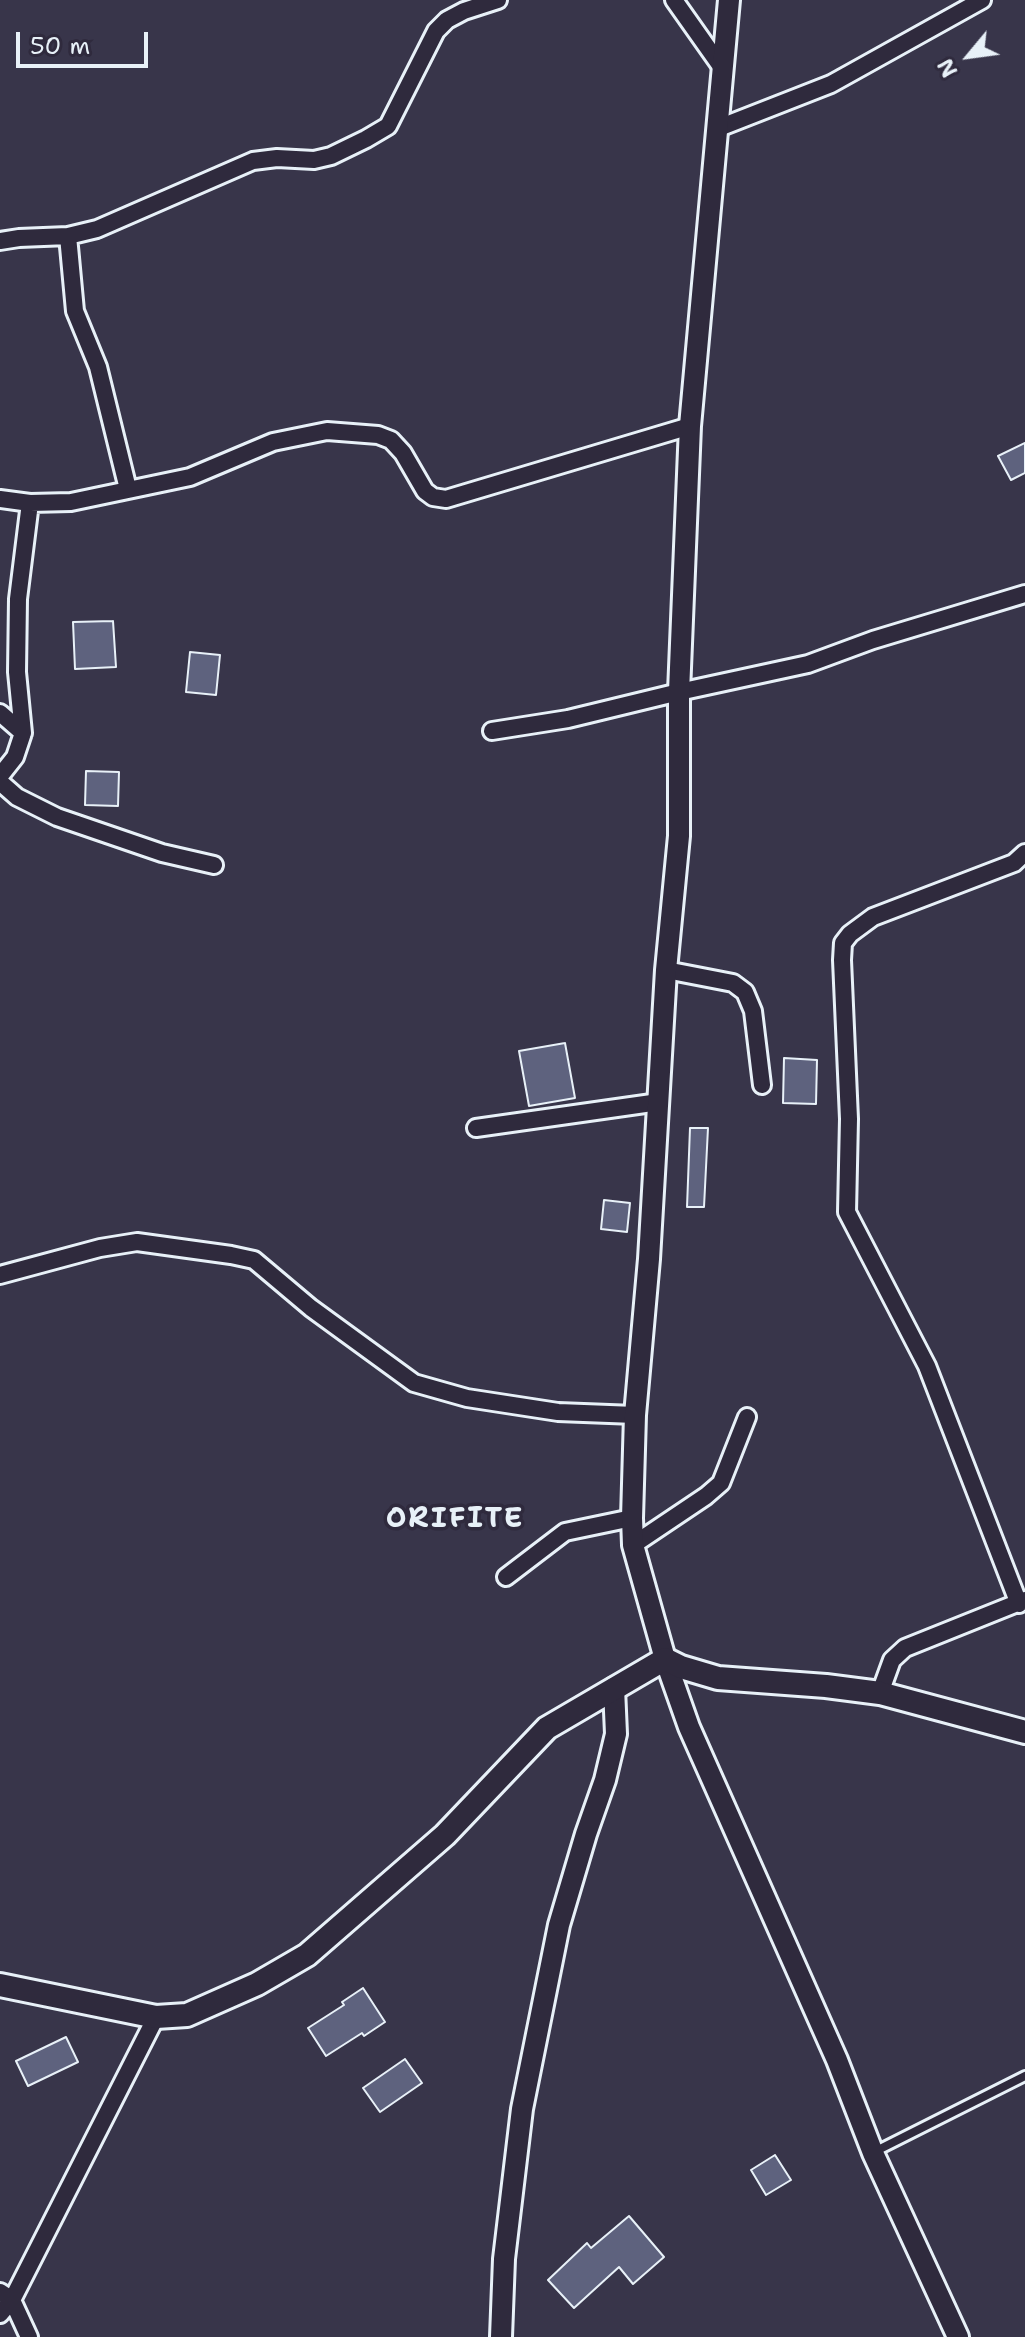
<!DOCTYPE html>
<style>
body{margin:0}
#map{position:relative;width:1025px;height:2337px;overflow:hidden;background:#38354a;font-family:"Shantell Sans",sans-serif}
canvas{display:block}
.north{position:absolute;left:929px;top:16px;width:80px;height:80px;-webkit-text-stroke:6px #2f2a3d;paint-order:stroke;rotate:241deg;font-size:22px;font-weight:700;line-height:32px;text-align:center;color:#e8f1f8}
.north::after{content:'';display:block;margin:auto;width:28px;height:36px;background:#e8f1f8;clip-path:polygon(50% 0,100% 100%,50% 72%,0 100%)}
.scale{position:absolute;left:16px;top:32px;width:132px;height:36px;box-sizing:border-box;border:4px solid #e8f1f8;border-top:0;padding-left:10px;font-size:24px;line-height:28px;white-space:nowrap;color:#e8f1f8;-webkit-text-stroke:6px #2f2a3d;paint-order:stroke}
</style>
<div id="map">
<canvas width="1025" height="2337"></canvas>
<div class="north">N</div>
<div class="scale">50 m</div>
</div>
<script>
const ctx = document.querySelector('canvas').getContext('2d');
ctx.lineJoin = 'round';
function paint(path, color) {
  ctx.fillStyle = color;
  ctx.fill(path, 'evenodd');
}
function poly(rows) {
  const path = new Path2D();
  for (const r of rows) {
    path.moveTo(r[0], r[1]);
    for (let i = 2; i < r.length; i += 2) path.lineTo(r[i], r[i + 1]);
  }
  return path;
}
function stroke(path, color, width, dash) {
  ctx.strokeStyle = color;
  ctx.lineWidth = width;
  ctx.lineCap = dash ? 'butt' : 'round';
  ctx.setLineDash(dash || []);
  ctx.stroke(path);
}
function label(font, color, halo, rows, align = 'center') {
  ctx.font = font + ' "Shantell Sans",sans-serif';
  ctx.lineWidth = 7;
  ctx.setLineDash([]);
  ctx.textBaseline = 'middle';
  ctx.strokeStyle = halo;
  ctx.fillStyle = color;
  for (const [text, x, y, turn = 0] of rows) {
    ctx.save();
    ctx.translate(x, y);
    ctx.rotate((+turn || 0) * Math.PI / 180);
    ctx.textAlign = isNaN(turn) ? turn : align;
    if (halo) ctx.strokeText(text, 0, 0);
    ctx.fillText(text, 0, 0);
    ctx.restore();
  }
}
const building = poly([
 [1025,443,1025,473,1011,480,998,456,1025,443],
 [113,621,116,667,75,669,73,622,113,621],
 [190,652,220,655,216,695,186,692,190,652],
 [86,771,119,772,118,806,85,805,86,771],
 [565,1043,575,1098,529,1106,519,1051,565,1043],
 [784,1058,817,1060,816,1104,783,1103,784,1058],
 [690,1128,708,1128,704,1207,687,1207,690,1128],
 [604,1200,630,1203,627,1232,601,1229,604,1200],
 [363,1988,385,2022,364,2036,362,2033,326,2056,308,2028,344,2005,342,2002,363,1988],
 [66,2037,78,2062,28,2086,16,2061,66,2037],
 [405,2059,422,2083,380,2112,363,2088,405,2059],
 [775,2155,791,2180,766,2195,751,2170,775,2155],
 [629,2216,664,2257,633,2284,619,2267,574,2308,548,2280,587,2243,591,2248,629,2216]
]);
paint(building, '#5e627e');
stroke(building, '#e8f1f8', 2);
const service = poly([
 [874,2152,1025,2076]
]);
const minor = poly([
 [674,0,722,68],
 [716,129,831,84,982,0],
 [68,236,75,311,98,367,128,489],
 [0,241,19,238,68,236,97,229,253,161,277,158,314,160,331,156,366,139,388,126,436,31,447,20,464,11,498,0],
 [0,499,30,503,71,502,190,477,273,442,327,431,378,435,391,440,403,453,425,491,433,497,446,499,690,426],
 [0,713,23,733],
 [492,731,568,719,679,692,808,664,873,640,1025,594],
 [0,776,15,757,23,733,17,672,18,599,30,503],
 [0,782,17,797,57,817,162,853,214,865],
 [666,970,733,983,745,992,753,1011,762,1085],
 [476,1128,659,1102],
 [0,1275,100,1248,137,1242,231,1255,254,1260,311,1308,414,1383,467,1398,558,1412,635,1415],
 [633,1545,706,1496,721,1483,747,1417],
 [506,1577,565,1532,632,1518],
 [1019,1604,927,1366,847,1212,849,1119,842,960,843,943,850,934,873,917,1014,863,1025,853],
 [880,1693,892,1660,905,1648,1025,1600],
 [0,2292,12,2300,29,2337],
 [0,2314,12,2300,156,2017]
]);
const tertiary = poly([
 [729,0,690,426,679,692,679,836,666,970,649,1259,635,1415,632,1518,633,1545,665,1659,689,1727,837,2060,873,2153,958,2337],
 [501,2337,504,2259,522,2109,559,1925,586,1834,605,1780,616,1734,614,1688]
]);
const secondary = poly([
 [0,1985,156,2017,187,2015,257,1984,307,1955,445,1835,547,1728,665,1659,681,1667,718,1678,826,1686,880,1693,1025,1732]
]);
stroke(service, '#e8f1f8', 14);
stroke(minor, '#e8f1f8', 22);
stroke(tertiary, '#e8f1f8', 26);
stroke(secondary, '#e8f1f8', 28);
stroke(service, '#2f2a3d', 8);
stroke(minor, '#2f2a3d', 16);
stroke(tertiary, '#2f2a3d', 20);
stroke(secondary, '#2f2a3d', 22);
ctx.letterSpacing = '2px';
label('bold 28px', '#e8f1f8', '#2f2a3d', [
 ["ORIFITE",455,1520]
]);
ctx.letterSpacing = '0px';
</script>
